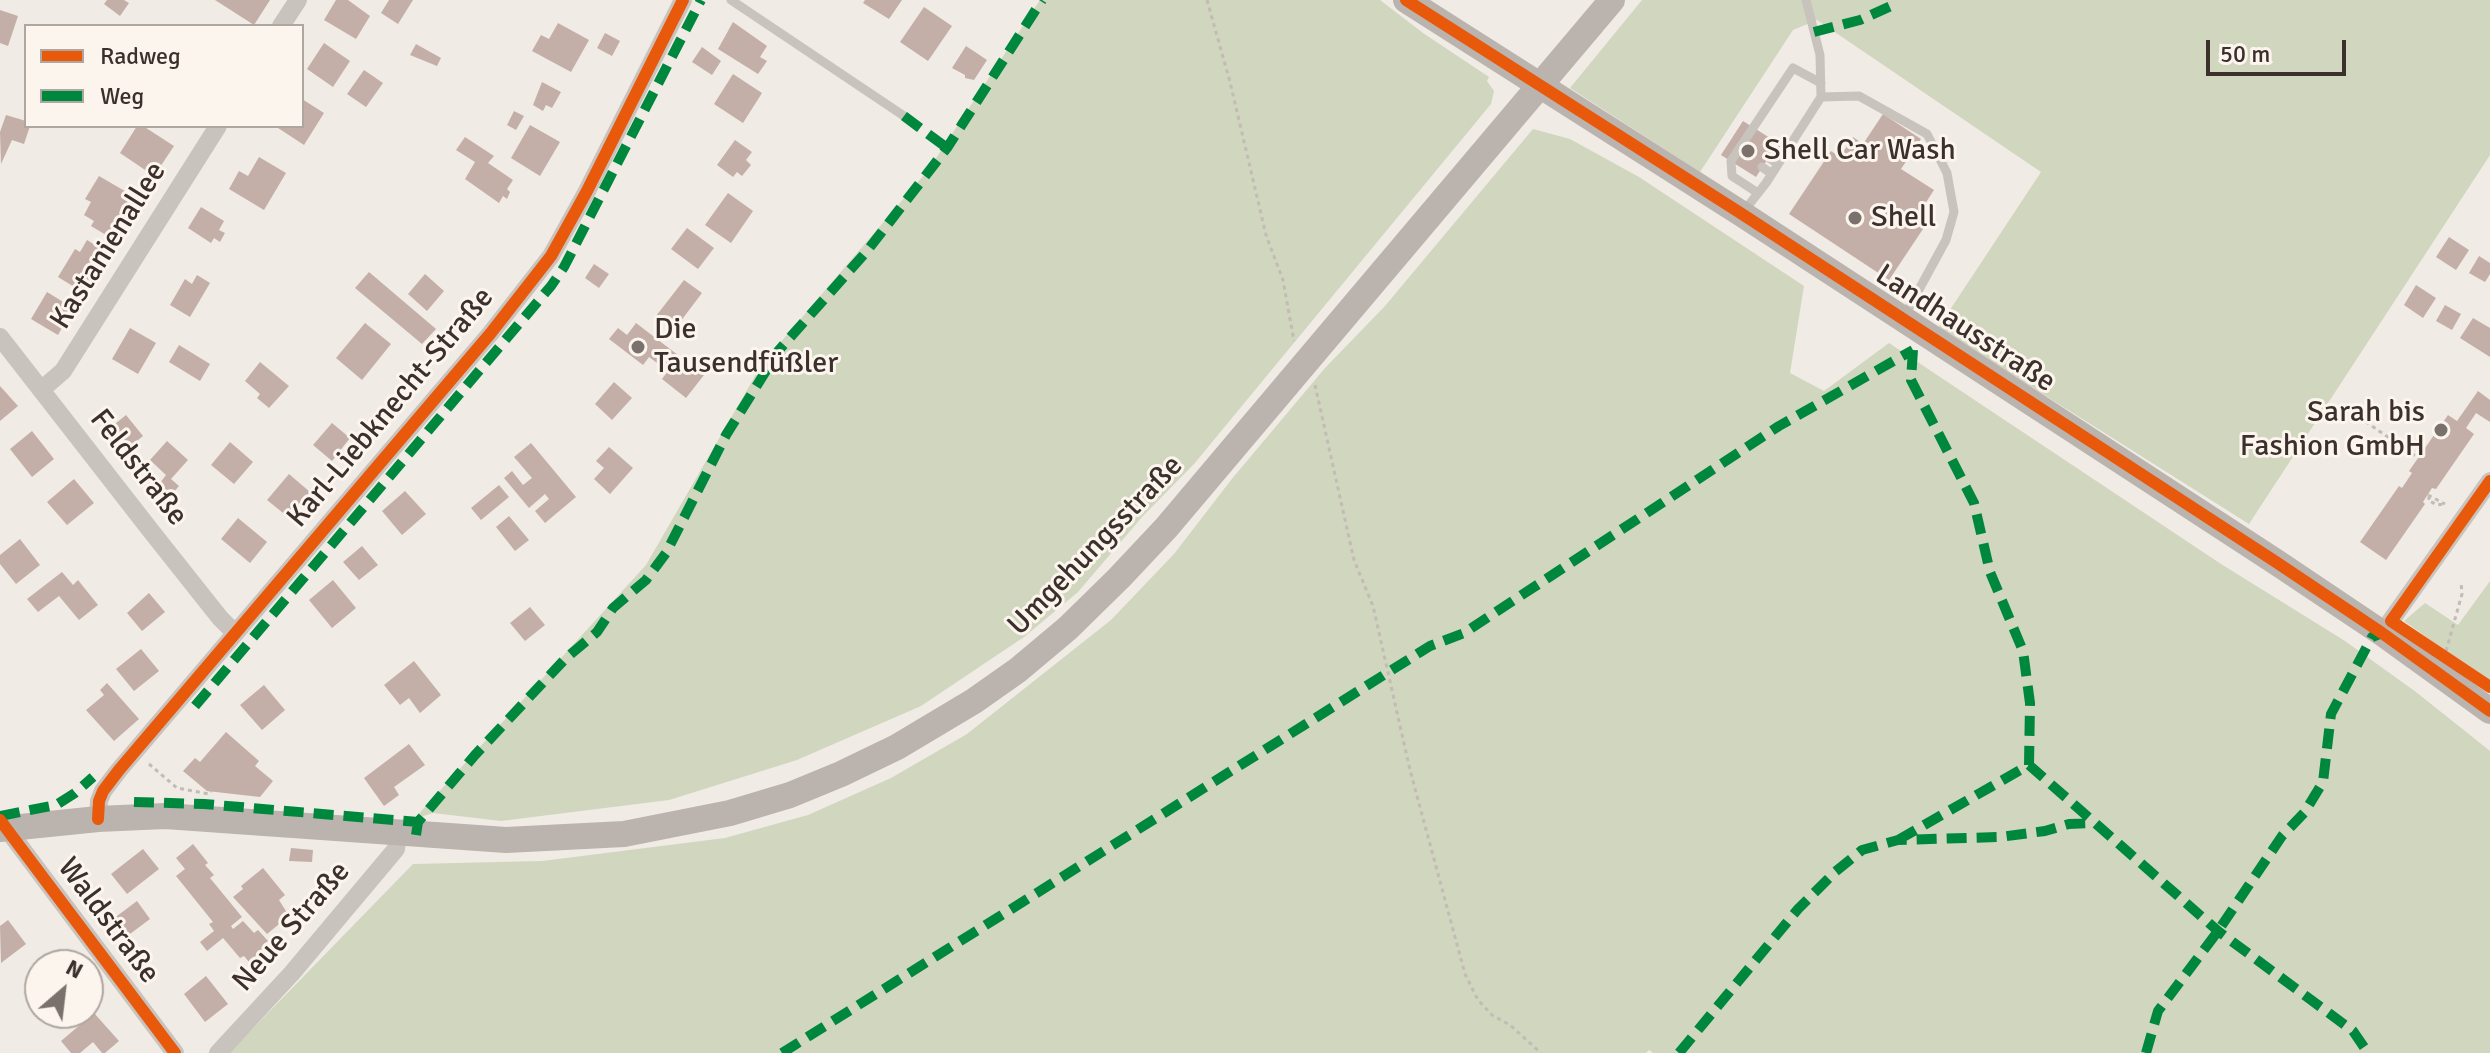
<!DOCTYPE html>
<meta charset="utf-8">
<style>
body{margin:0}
#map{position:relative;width:2490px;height:1053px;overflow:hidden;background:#f0ebe5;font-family:Signika,sans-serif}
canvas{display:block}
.legend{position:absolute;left:24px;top:24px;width:280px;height:104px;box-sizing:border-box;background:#fbf5ee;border:2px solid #aea6a0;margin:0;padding:10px 14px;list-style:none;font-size:24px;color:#3b302b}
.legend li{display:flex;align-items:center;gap:16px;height:40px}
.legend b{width:40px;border:2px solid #aea6a0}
.north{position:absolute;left:24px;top:949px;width:80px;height:80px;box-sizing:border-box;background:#fbf5ee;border:2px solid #aea6a0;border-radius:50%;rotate:28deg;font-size:22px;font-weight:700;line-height:32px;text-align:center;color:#3b302b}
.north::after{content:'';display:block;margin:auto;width:28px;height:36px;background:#7a716c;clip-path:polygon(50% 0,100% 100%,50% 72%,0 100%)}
.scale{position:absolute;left:2206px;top:40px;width:140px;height:36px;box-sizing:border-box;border:4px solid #3b302b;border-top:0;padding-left:10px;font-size:24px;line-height:28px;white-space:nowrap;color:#3b302b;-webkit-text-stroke:6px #fbf5ee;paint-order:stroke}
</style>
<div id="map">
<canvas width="2490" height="1053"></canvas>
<ul class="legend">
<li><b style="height:10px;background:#e8590c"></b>Radweg</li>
<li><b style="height:10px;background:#00873e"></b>Weg</li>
</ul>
<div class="north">N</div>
<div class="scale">50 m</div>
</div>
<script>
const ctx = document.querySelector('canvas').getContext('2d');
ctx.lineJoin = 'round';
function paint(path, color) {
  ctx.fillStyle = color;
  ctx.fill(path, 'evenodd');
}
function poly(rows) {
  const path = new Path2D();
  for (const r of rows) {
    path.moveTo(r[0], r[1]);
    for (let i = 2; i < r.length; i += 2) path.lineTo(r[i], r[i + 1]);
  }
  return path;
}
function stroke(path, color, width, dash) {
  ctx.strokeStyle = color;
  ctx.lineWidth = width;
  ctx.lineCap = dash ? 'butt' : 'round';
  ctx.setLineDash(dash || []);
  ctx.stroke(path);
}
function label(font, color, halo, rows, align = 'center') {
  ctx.font = font + ' Signika,sans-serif';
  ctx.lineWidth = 6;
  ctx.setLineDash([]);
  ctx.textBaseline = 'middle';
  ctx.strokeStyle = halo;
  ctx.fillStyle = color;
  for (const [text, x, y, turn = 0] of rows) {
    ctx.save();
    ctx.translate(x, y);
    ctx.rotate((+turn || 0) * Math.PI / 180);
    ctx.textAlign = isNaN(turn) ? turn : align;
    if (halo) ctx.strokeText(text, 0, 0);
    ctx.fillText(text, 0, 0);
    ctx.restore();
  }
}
paint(poly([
 [1040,0,1380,0,1423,33,1489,77,1487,81,1494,91,1491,104,1194,464,1142,517,1078,592,1024,637,921,706,797,760,669,800,501,821,433,813,414,819,646,565,762,364,929,169],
 [1642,0,2490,0,2490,155,2249,524,1938,328,2041,172,1817,20,1793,30,1700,172,1570,88],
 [1533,129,1570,139,1639,177,1804,286,1790,373,1824,391,1889,343,2221,564,2345,641,2416,692,2490,751,2490,1053,1653,1053,1649,1050,1646,1053,229,1053,413,864,542,861,725,838,808,815,891,778,967,734,1111,620,1174,554,1231,480,1325,368,1385,306],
 [2490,581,2490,683,2404,621,2425,603,2458,625]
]), '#d1d6bf');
paint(poly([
 [107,0,124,0,129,3,120,16,104,4],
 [215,0,270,0,254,25],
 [336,0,348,0,370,16,356,39,324,20],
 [389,0,413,0,398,24,381,13],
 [865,0,902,0,889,19,863,3],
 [924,7,952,26,928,61,900,42],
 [0,10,18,16,8,46,0,43],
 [733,22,767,46,760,57,767,61,758,74,718,49],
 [558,23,589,40,571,72,532,51,541,35,549,39],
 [605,33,620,41,612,56,597,48],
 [324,43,350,61,333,87,307,69],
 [416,44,441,58,437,66,410,55],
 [966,46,987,60,974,80,965,78,965,75,952,68],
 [702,47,721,61,712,75,692,62],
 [364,70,383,83,366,107,347,94],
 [733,74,762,93,743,123,714,104],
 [542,82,561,92,552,108,546,105,543,111,533,105],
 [302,99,324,113,304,145,275,126,302,126],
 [514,111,524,116,516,130,507,125],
 [1883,114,1921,139,1901,169,1934,190,1921,210,1931,217,1889,280,1789,214,1831,151,1840,157,1853,137,1863,144],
 [6,115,26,121,26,126,30,126,24,144,12,140,1,164,0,132],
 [1743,121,1778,143,1756,177,1721,155],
 [530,125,560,142,540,176,511,158],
 [137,126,143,126,174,146,154,176,120,153],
 [465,137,494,156,488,163,513,180,507,189,510,192,507,199,503,196,499,203,465,179,475,162,456,150],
 [735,140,752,152,746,160,751,165,742,176,737,172,733,177,717,165],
 [259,157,286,173,264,210,229,189,239,171,248,176],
 [99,176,135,197,127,209,133,213,119,237,108,231,106,235,91,226,94,221,84,215,91,202,85,199],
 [728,193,753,211,731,243,705,225],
 [201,207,224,221,219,230,225,233,220,242,214,238,211,243,188,228],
 [687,228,714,248,698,269,671,249],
 [2449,237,2469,250,2456,270,2436,257],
 [87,240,106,252,99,264,101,265,94,278,96,279,84,293,58,277,75,249,80,252],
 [2479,256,2490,263,2490,274,2485,282,2469,273],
 [594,264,609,274,599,288,585,278],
 [369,272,436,329,422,344,355,288],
 [425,274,444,291,427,311,408,294],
 [197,275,210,283,190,317,170,305,185,279,192,284],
 [684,280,702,293,674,330,656,316],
 [2416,285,2436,298,2423,318,2404,305],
 [47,292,73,308,58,335,31,319],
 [2445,305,2461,314,2452,330,2436,321],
 [2473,318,2490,328,2490,357,2460,338],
 [365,323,391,344,362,380,336,358],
 [636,323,704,375,686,398,662,379,668,371,649,357,643,365,609,339,618,328,627,335],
 [130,328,156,343,138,374,112,359],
 [179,345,210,364,200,381,169,362],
 [260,362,289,386,269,408,257,398,260,394,245,381],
 [614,382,632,398,612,420,595,404],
 [0,386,18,406,0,421],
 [2478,391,2490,400,2490,422,2476,413,2466,428,2474,434,2436,489,2432,488,2423,502,2425,504,2386,560,2360,542,2399,486,2402,488,2412,473,2409,471,2448,415,2457,421],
 [126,415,143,436,127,449,110,428],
 [332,423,350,438,332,461,313,445],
 [32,431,54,459,32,477,10,449],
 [167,441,188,460,171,479,179,486,165,503,153,492,166,475,150,460],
 [230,442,253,462,234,484,211,465],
 [531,443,576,497,545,523,535,511,549,499,545,494,529,508,504,478,512,471,523,485,532,478,514,457],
 [609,447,633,468,610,494,594,479,604,468,596,461],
 [289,474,310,492,288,517,267,500],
 [74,479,94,503,67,525,47,502],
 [499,485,509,497,481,520,471,508],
 [405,491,426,514,402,535,382,511],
 [509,516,529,540,515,551,496,527],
 [238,518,267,542,250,563,221,539],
 [20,539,40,565,16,584,0,564,0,555],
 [362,546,378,565,359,580,343,562],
 [62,572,73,585,78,580,98,605,79,620,59,596,38,612,27,599],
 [333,580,356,608,332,628,309,600],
 [149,593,165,612,142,631,127,613],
 [530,607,545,625,525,641,510,623],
 [141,649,159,671,134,691,116,669],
 [414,661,441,695,420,713,409,698,400,705,384,685],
 [107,683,139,719,114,741,86,710,104,695,100,690],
 [264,685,285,710,262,730,240,705],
 [226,732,259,761,255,766,273,781,260,797,207,791,183,771,195,758,200,762],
 [409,744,425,765,394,787,399,795,384,806,364,778],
 [193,844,208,863,205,865,214,875,210,878,242,917,231,926,233,929,243,921,254,933,258,930,268,941,263,945,272,956,262,964,256,956,249,962,244,956,240,958,223,938,207,951,200,942,214,931,209,924,213,922,176,876,185,869,176,858],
 [291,848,313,850,312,862,289,861],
 [143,849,159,869,127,894,111,874],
 [263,868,285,895,279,900,289,916,267,934,233,897,243,889,241,886],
 [137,901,150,919,126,937,113,919],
 [8,920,26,944,1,963,0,926],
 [40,966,40,995,26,977],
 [206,976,228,1004,205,1022,184,994],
 [94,1013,119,1041,105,1053,102,1053,93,1042,80,1053,71,1053,61,1041]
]), '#c3afa7');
stroke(poly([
 [1207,0,1230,82,1266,235,1283,280,1294,341],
 [1315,385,1354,560,1373,606,1410,770,1465,974,1478,1000,1492,1015,1510,1025,1541,1053],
 [2359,417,2418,458],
 [2428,495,2445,504],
 [2430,496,2428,500,2437,505,2445,504],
 [2446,651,2462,594,2461,582],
 [149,764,177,788,209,794,211,791]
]), '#c2bbb6', 3, [4, 4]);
stroke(poly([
 [731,0,904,116],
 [1821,97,1859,96,1927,134,1947,173,1954,212,1946,240,1904,317],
 [1774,148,1785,154],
 [1768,157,1778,164],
 [1762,167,1772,174],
 [1758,193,1732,176,1731,161,1793,68,1821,83],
 [1744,211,1766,183,1821,97,1820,55,1806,0]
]), '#c9c3be', 9);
stroke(poly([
 [281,26,298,0],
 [0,337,151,531,220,618,234,632],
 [41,390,63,371,218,126],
 [2382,633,2490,481],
 [98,819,99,801,103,791,119,770,490,334,551,256,587,191,683,0],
 [1,821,175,1053],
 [218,1053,292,973,396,849,398,833]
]), '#c9c3be', 18);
stroke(poly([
 [1406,0,1742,214,2276,562,2382,633,2490,711],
 [0,829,98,819,165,816,506,840,624,834,730,813,790,795,841,774,897,747,974,701,1018,670,1068,628,1119,578,1166,528,1612,0]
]), '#bab3ae', 26);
stroke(poly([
 [1814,32,1860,20,1891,6,1896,0],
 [904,116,947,148],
 [1913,350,1911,380,1974,503,1990,572,2023,651,2030,703,2029,765],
 [195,706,551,286,564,267,701,0],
 [134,802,204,804,418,822],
 [0,816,56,805,75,793,93,777],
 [416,835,418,822,475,755,565,659,597,632,613,608,646,580,666,553,726,435,779,350,867,251,947,148,1042,0],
 [1898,840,2029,765,2218,931,2353,1031,2368,1053],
 [782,1053,1430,646,1464,633,1779,426,1913,350],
 [1679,1053,1798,909,1835,872,1862,850,1898,840,2000,837,2045,831,2069,824,2095,823],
 [2146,1053,2158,1011,2218,931,2282,836,2304,813,2323,782,2331,714,2372,637,2382,633]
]), '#00873e', 10, [20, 10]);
stroke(poly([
 [1406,0,1742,214,2276,562,2382,633,2490,711],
 [2490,481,2391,621,2490,687],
 [98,819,99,801,103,791,119,770,490,334,551,256,587,191,683,0],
 [0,820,175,1053]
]), '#e8590c', 12);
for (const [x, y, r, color] of [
 [1748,151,8,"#7a716c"],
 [1855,218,8,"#7a716c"],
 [638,347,8,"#7a716c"],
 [2441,430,8,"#7a716c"]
]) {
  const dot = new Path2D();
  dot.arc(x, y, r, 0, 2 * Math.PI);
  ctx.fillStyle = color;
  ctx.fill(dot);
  stroke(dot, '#fbf5ee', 3);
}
label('30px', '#3b302b', '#fbf5ee', [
 ["Shell Car Wash",1764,151],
 ["Shell",1871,218],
 ["Die",654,330],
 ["Tausendfüßler",654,364],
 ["Sarah bis",2425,413,"right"],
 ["Fashion GmbH",2425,447,"right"]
], 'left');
label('30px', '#3b302b', '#fbf5ee', [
 ["Kastanienallee",109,246,-58],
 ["Landhausstraße",1965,329,33],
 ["Karl-Liebknecht-Straße",391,408,-50],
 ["Feldstraße",138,468,52],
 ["Umgehungsstraße",1096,546,-46],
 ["Waldstraße",108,921,53],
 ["Neue Straße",292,927,-49]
]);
</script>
